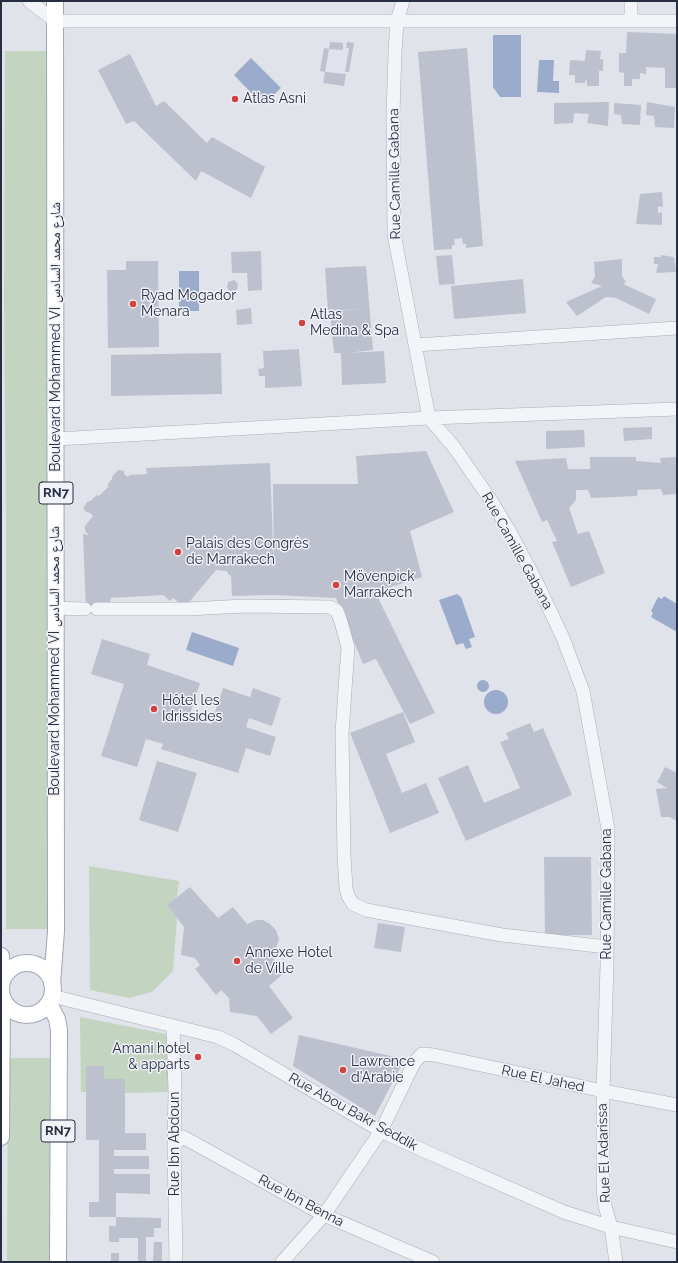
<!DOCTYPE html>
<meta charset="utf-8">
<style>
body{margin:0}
#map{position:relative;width:678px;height:1263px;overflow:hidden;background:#e0e3ea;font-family:Raleway,sans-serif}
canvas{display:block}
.frame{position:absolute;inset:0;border:2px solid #282e42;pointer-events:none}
</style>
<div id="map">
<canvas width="678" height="1263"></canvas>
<div class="frame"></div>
</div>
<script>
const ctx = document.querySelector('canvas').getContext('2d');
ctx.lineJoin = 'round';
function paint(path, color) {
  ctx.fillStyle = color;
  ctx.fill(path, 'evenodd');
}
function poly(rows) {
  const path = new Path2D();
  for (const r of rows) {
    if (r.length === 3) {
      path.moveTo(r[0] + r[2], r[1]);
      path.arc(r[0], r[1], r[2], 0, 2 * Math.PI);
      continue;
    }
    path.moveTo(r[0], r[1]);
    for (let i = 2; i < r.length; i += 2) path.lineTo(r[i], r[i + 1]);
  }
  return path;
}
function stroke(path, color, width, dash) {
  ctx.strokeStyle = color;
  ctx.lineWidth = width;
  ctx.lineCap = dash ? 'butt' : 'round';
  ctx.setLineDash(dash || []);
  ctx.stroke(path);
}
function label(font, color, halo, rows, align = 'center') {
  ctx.font = font + ' Raleway,"Noto Naskh Arabic",sans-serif';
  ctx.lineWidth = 3;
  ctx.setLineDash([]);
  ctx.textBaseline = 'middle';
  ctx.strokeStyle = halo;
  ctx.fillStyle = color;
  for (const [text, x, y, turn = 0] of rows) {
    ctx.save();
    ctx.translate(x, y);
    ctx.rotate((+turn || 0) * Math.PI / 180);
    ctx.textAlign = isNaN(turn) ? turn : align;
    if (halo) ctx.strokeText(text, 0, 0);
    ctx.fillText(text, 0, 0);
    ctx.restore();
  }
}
paint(poly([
 [5,51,50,51,53,929,6,929,6,516,4,301],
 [89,866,179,881,177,897,168,905,177,918,173,971,152,992,129,998,90,990],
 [80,1017,166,1034,170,1040,171,1092,125,1093,125,1079,104,1079,104,1066,87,1066,86,1092,81,1092],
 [8,1058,54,1058,53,1262,7,1262]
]), '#c3d4c1');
paint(poly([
 [493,35,521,35,521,97,500,97,493,87],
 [251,58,281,88,263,105,234,75],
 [539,60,554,60,553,81,559,81,559,93,537,92],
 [179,271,199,271,199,311,179,311],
 [457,594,461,597,475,637,469,639,472,647,466,649,463,643,456,645,439,600],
 [664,596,677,604,677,632,651,617,653,613,651,611,658,597,662,599],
 [192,632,239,648,233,666,186,650],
 [483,686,6],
 [496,702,12]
]), '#9aabcb');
paint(poly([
 [627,32,677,34,677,88,665,88,665,68,646,67,646,74,640,73,640,79,632,79,632,86,624,86,624,73,619,72,619,53,626,53],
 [330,42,343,43,343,50,329,49],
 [347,42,354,43,349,72,345,72,349,48,346,48],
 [324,48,329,49,325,72,320,71],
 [467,48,483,246,466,248,466,244,463,244,462,238,454,239,455,245,452,245,452,249,434,250,418,52],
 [586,50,601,51,600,59,603,59,603,71,599,71,599,86,587,86,587,80,585,81,585,83,575,83,575,75,569,75,570,60,585,61],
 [130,54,156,106,164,101,207,143,212,137,265,167,251,198,201,171,196,181,134,121,126,124,98,70],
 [325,72,346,74,344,86,323,83],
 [609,102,608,126,587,123,589,114,574,113,573,123,554,124,554,103],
 [647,102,675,107,674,128,655,127,654,116,646,115],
 [614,103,641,105,640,125,622,124,621,115,614,114],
 [662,192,663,207,658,206,658,213,662,212,662,225,636,224,640,194],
 [261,251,262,290,248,291,247,273,232,273,231,252],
 [452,255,455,284,439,285,436,256],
 [661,255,674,257,676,272,656,273,658,264,654,264,654,257,661,257],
 [622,259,622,276,626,282,623,284,656,299,649,314,616,298,606,297,577,316,566,302,602,286,591,283,595,277,594,262],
 [126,261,158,261,159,347,108,348,107,270,126,270],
 [366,266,373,350,347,353,384,351,386,383,342,385,341,353,334,353,330,312,358,309,328,311,325,268],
 [523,279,526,313,454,319,451,286],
 [234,280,238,284,237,290,231,292,227,288,228,282],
 [251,308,252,324,237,325,236,310],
 [299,349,302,386,265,388,265,376,259,376,258,369,264,368,263,351],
 [221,353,222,394,111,396,111,355],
 [652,427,652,439,624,441,623,428],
 [584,430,585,447,546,449,546,431],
 [426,451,454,512,410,531,422,577,375,592,435,713,410,724,376,659,363,664,336,598,274,595,232,596,231,576,228,574,227,571,216,570,185,607,173,598,170,601,163,595,111,598,110,602,98,602,97,613,86,613,83,534,89,535,85,531,85,526,93,516,90,513,86,512,83,508,87,502,90,501,97,495,99,496,109,486,107,485,112,479,112,477,118,470,124,471,124,474,128,477,129,475,147,474,146,468,270,463,274,573,273,484,358,484,356,456],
 [590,457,636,457,636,461,661,463,660,458,677,457,677,494,663,495,661,489,638,490,637,496,591,498,588,490,576,490,576,500,569,508,578,534,589,531,605,573,571,587,552,542,557,541,547,520,542,522,515,461,566,458,568,469,590,469],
 [102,639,150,654,147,665,200,683,189,717,211,724,223,688,250,697,253,688,281,698,272,726,249,718,246,727,276,737,270,756,246,748,238,773,161,749,163,744,146,739,137,767,101,756,124,684,91,674],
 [403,712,415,742,386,754,402,793,426,783,439,813,390,833,350,733],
 [530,723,534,732,543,728,572,795,466,841,438,778,468,765,484,803,520,788,500,742,509,739,506,733],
 [157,761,197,773,178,832,139,820],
 [665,767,677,773,677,821,669,817,661,817,656,789,667,788,657,782],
 [544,857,591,857,592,935,545,935],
 [190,887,218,918,233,907,247,924,256,920,263,920,270,924,276,930,279,939,276,948,270,954,284,973,269,986,293,1018,271,1034,257,1016,230,1012,229,998,221,990,216,995,195,969,200,965,195,958,181,955,184,927,167,905],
 [378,923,405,927,401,952,374,948],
 [299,1035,395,1057,403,1062,375,1116,293,1066],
 [86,1066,104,1066,104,1079,125,1079,125,1133,146,1133,146,1150,114,1150,114,1156,149,1156,149,1169,114,1169,114,1174,150,1174,150,1194,116,1193,116,1217,89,1217,89,1202,99,1202,99,1140,86,1140],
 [116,1217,161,1218,161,1228,154,1228,154,1237,146,1237,146,1262,138,1262,138,1238,119,1238,119,1242,109,1242,109,1226,116,1226],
 [154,1242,162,1242,162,1262,153,1262],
 [111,1253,119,1253,119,1262,111,1262]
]), '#bdc1cd');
const minor = poly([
 [29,1,55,21,677,21],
 [403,1,397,21,395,52,393,114,394,234,429,418,454,447,492,502,510,532,538,585,563,638,583,691,608,829,607,966,603,1091,603,1188,605,1206,611,1227,616,1262],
 [631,1,631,20],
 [415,345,677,328],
 [56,439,429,418,677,409],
 [55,608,85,609],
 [97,609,187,609,245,606,330,607,337,611,341,622,348,647,342,733,344,856,346,888,348,896,353,904,366,910,502,935,607,947],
 [52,996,218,1037,235,1045,381,1131,420,1149,564,1212,611,1227,677,1242],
 [173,1026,175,1091,174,1145,176,1262],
 [174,1145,183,1137,324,1215,433,1262],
 [282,1262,324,1215,381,1131,414,1063,422,1054,434,1055,603,1091,677,1105]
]);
const major = poly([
 [1,956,3,979],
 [27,989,26],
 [52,984,56,931,55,1],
 [49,1003,57,1019,59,1030,58,1262],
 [1,1137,2,996]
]);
stroke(minor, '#a9adb8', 14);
stroke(major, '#9fa5b6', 18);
stroke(minor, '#f3f4f8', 13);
stroke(major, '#fff', 16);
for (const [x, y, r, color] of [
 [235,99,4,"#d34242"],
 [133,304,4,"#d34242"],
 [302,323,4,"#d34242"],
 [178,552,4,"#d34242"],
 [336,585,4,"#d34242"],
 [154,709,4,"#d34242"],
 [237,961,4,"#d34242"],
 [198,1057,4,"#d34242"],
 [343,1070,4,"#d34242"]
]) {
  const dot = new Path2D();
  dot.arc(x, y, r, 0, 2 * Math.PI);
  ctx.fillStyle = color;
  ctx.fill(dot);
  stroke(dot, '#f0f2f7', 1.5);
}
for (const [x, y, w] of [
 [56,493,34],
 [58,1131,34]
]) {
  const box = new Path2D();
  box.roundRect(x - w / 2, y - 11, w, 22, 3);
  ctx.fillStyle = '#f0f2f7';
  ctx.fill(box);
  stroke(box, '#282e42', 1);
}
label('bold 13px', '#282e42', null, [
 ["RN7",56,493],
 ["RN7",58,1131]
]);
label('14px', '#282e42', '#f0f2f7', [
 ["Atlas Asni",243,99],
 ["Ryad Mogador",141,296],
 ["Menara",141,312],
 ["Atlas",310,315],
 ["Medina & Spa",310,331],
 ["Palais des Congrès",186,544],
 ["de Marrakech",186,560],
 ["Mövenpick",344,577],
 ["Marrakech",344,593],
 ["Hôtel les",162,701],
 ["Idrissides",162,717],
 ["Annexe Hotel",245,953],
 ["de Ville",245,969],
 ["Amani hotel",190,1049,"right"],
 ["& apparts",190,1065,"right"],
 ["Lawrence",351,1062],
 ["d'Arabie",351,1078]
], 'left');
label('14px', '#282e42', '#f0f2f7', [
 ["Rue Camille Gabana",395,174,-91],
 ["Boulevard Mohammed VI شارع محمد السادس",56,337,-90],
 ["Rue Camille Gabana",517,551,61],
 ["Boulevard Mohammed VI شارع محمد السادس",55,661,-90],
 ["Rue Camille Gabana",607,894,-90],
 ["Rue El Jahed",543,1079,12],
 ["Rue Abou Bakr Seddik",353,1112,29],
 ["Rue Ibn Abdoun",175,1144,-90],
 ["Rue El Adarissa",604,1153,-92],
 ["Rue Ibn Benna",301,1201,28]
]);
</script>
